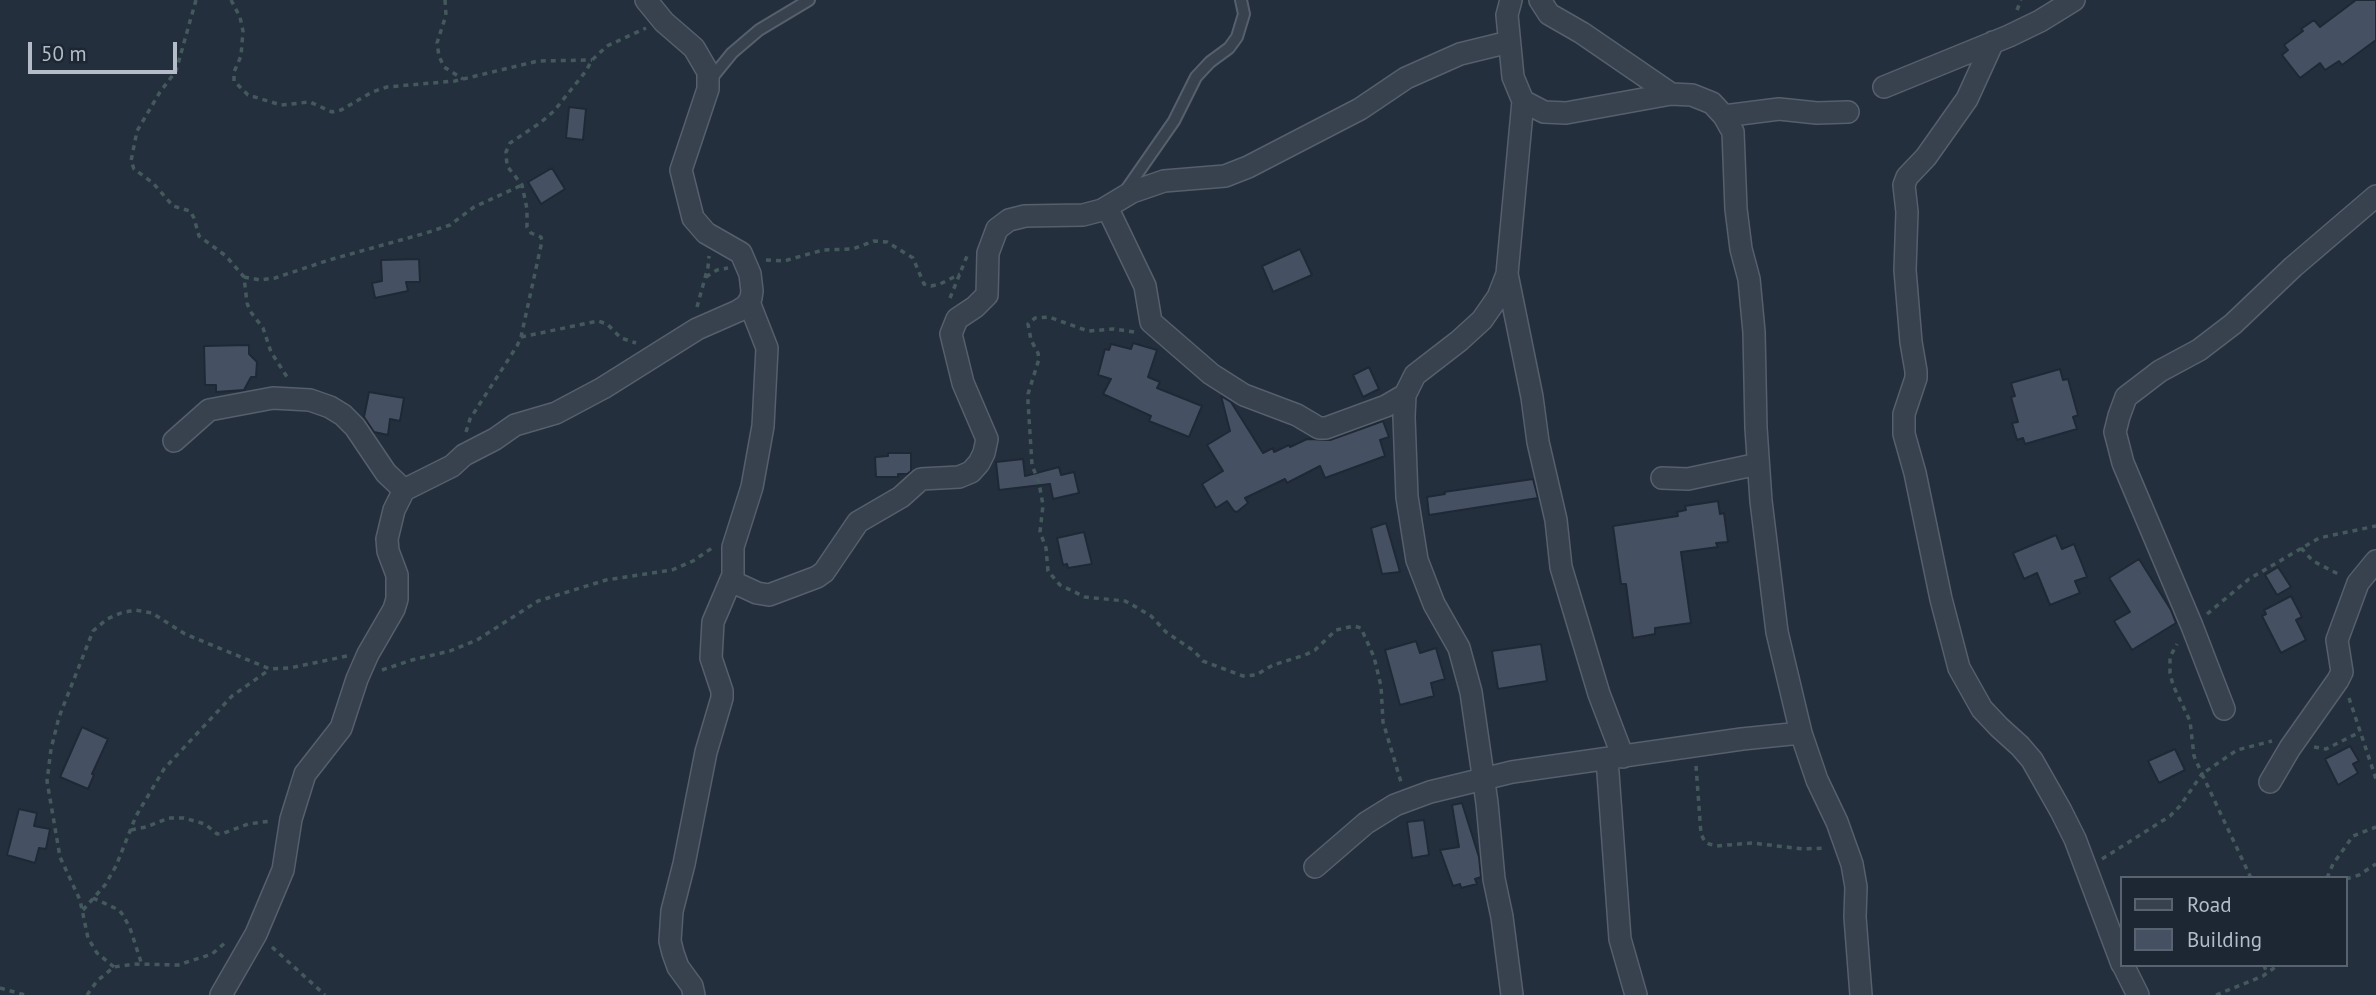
<!DOCTYPE html>
<style>
body{margin:0}
#map{position:relative;width:2376px;height:995px;overflow:hidden;background:#242f3e;font-family:"PT Sans",sans-serif}
canvas{display:block}
.legend{position:absolute;left:2120px;top:876px;width:228px;height:91px;box-sizing:border-box;background:#1d2633;border:2px solid #59626f;margin:0;padding:9px 12px;list-style:none;font-size:21px;color:#b4bcc9}
.legend li{display:flex;align-items:center;gap:14px;height:35px}
.legend b{width:35px;border:2px solid #59626f}
.scale{position:absolute;left:28px;top:42px;width:149px;height:32px;box-sizing:border-box;border:4px solid #b4bcc9;border-top:0;padding-left:9px;font-size:21px;line-height:24px;white-space:nowrap;color:#b4bcc9;-webkit-text-stroke:5px #1d2633;paint-order:stroke}
</style>
<div id="map">
<canvas width="2376" height="995"></canvas>
<ul class="legend">
<li><b style="height:9px;background:#38414e"></b>Road</li>
<li><b style="height:19px;background:#455162"></b>Building</li>
</ul>
<div class="scale">50 m</div>
</div>
<script>
const ctx = document.querySelector('canvas').getContext('2d');
ctx.lineJoin = 'round';
function paint(path, color) {
  ctx.fillStyle = color;
  ctx.fill(path, 'evenodd');
}
function poly(rows) {
  const path = new Path2D();
  for (const r of rows) {
    path.moveTo(r[0], r[1]);
    for (let i = 2; i < r.length; i += 2) path.lineTo(r[i], r[i + 1]);
  }
  return path;
}
function stroke(path, color, width, dash) {
  ctx.strokeStyle = color;
  ctx.lineWidth = width;
  ctx.lineCap = dash ? 'butt' : 'round';
  ctx.setLineDash(dash || []);
  ctx.stroke(path);
}
const building = poly([
 [2356,0,2376,0,2376,40,2342,65,2339,61,2325,70,2320,63,2300,78,2282,55,2288,50,2284,45,2303,31,2301,29,2314,20,2320,27,2356,0],
 [569,107,586,109,583,140,566,138,569,107],
 [552,168,565,189,541,204,528,182,552,168],
 [1300,249,1312,275,1273,292,1262,266,1300,249],
 [419,259,420,282,406,282,408,291,375,298,372,283,382,281,381,260,419,259],
 [1133,343,1157,350,1148,377,1160,382,1157,388,1202,406,1189,437,1149,421,1151,416,1103,394,1111,379,1098,375,1105,349,1109,350,1111,344,1131,349,1133,343],
 [249,345,249,354,257,362,256,377,251,377,244,390,216,392,216,385,205,385,204,346,249,345],
 [1369,367,1379,389,1363,397,1353,375,1369,367],
 [2060,369,2063,380,2068,379,2078,415,2073,417,2077,429,2025,444,2023,438,2017,440,2012,423,2018,422,2011,397,2015,396,2011,383,2060,369],
 [369,392,404,398,400,421,390,419,388,435,374,432,364,417,369,392],
 [1221,396,1231,402,1263,453,1273,448,1274,452,1289,445,1290,447,1307,439,1330,440,1383,421,1389,437,1380,440,1385,456,1325,478,1320,466,1287,483,1285,479,1245,498,1248,503,1237,512,1234,511,1227,501,1216,508,1202,484,1223,471,1207,445,1230,431,1221,396],
 [888,453,911,453,911,471,907,474,898,474,898,477,876,477,875,457,888,456,888,453],
 [1023,459,1025,476,1059,467,1061,475,1074,472,1079,493,1053,499,1050,484,999,490,996,462,1023,459],
 [1533,479,1538,498,1429,515,1427,497,1445,494,1444,492,1533,479],
 [1718,501,1720,514,1724,513,1728,542,1716,543,1718,547,1681,552,1691,623,1655,628,1655,634,1633,638,1626,584,1621,584,1613,526,1678,516,1677,512,1686,510,1685,506,1718,501],
 [1386,523,1400,572,1382,574,1371,528,1386,523],
 [1084,532,1092,564,1068,568,1067,564,1063,565,1057,538,1084,532],
 [2056,535,2062,549,2074,544,2087,577,2075,581,2080,593,2050,605,2037,573,2024,579,2013,553,2056,535],
 [2139,559,2171,610,2176,623,2132,650,2114,621,2130,612,2109,578,2139,559],
 [2278,567,2291,587,2277,595,2265,575,2278,567],
 [2291,596,2302,617,2296,620,2306,640,2281,653,2262,616,2266,614,2264,610,2291,596],
 [1416,641,1420,653,1436,648,1445,679,1431,683,1434,696,1400,705,1385,650,1416,641],
 [1541,644,1547,681,1498,689,1492,651,1541,644],
 [82,727,108,739,92,774,94,775,88,789,60,777,82,727],
 [2350,746,2359,761,2353,764,2358,773,2338,785,2325,759,2350,746],
 [2175,749,2185,770,2159,783,2148,761,2175,749],
 [1462,803,1479,857,1481,877,1475,879,1477,884,1461,888,1460,884,1453,886,1440,850,1459,847,1452,805,1462,803],
 [19,809,37,813,34,826,50,829,46,849,39,848,35,863,7,855,19,809],
 [1424,820,1429,855,1412,858,1407,822,1424,820]
]);
paint(building, '#455162');
stroke(building, '#1f2835', 2);
const lane = poly([
 [710,80,732,53,759,30,809,0],
 [1126,190,1174,121,1196,77,1210,62,1229,48,1237,37,1244,14,1241,0]
]);
const street = poly([
 [1511,0,1507,15,1513,77,1523,101,1544,112,1566,113,1671,94,1692,95,1712,103,1724,116,1733,132,1736,209,1741,249,1749,279,1754,332,1756,428,1761,501,1777,632,1801,733,1817,780,1837,822,1852,864,1856,887,1855,917,1861,995],
 [1540,0,1549,14,1582,33,1671,94],
 [1993,42,1967,99,1926,157,1907,177,1904,185,1907,212,1905,270,1911,342,1916,371,1916,378,1904,414,1904,434,1915,473,1941,599,1959,668,1982,709,1999,727,2020,746,2032,760,2061,811,2075,839,2122,964],
 [1884,87,2009,36,2040,21,2074,0],
 [1724,116,1779,109,1817,113,1848,112],
 [1107,207,1145,286,1151,322,1211,374,1244,395,1297,415,1319,428,1326,428,1386,406,1405,395],
 [1507,274,1532,397,1538,442,1556,520,1561,567,1599,694,1623,757],
 [174,441,209,410,273,398,310,400,330,407,343,415,355,427,386,473,404,490],
 [1662,478,1688,479,1758,464],
 [731,581,757,593,769,595,817,577,824,572,858,522,901,497,921,479,959,477,971,472,979,463,984,453,987,439,963,383,951,334,957,319,975,307,987,295,988,253,997,229,1009,220,1025,216,1083,215,1102,210,1132,192,1164,181,1225,176,1248,167,1360,109,1406,78,1460,54,1509,42],
 [2224,709,2192,626,2123,463,2115,432,2119,416,2126,397,2160,371,2199,350,2233,324,2293,267,2376,196],
 [1607,759,1620,939,1636,995],
 [2270,782,2290,748,2338,680,2342,672,2337,640,2358,583,2376,561],
 [1315,867,1366,823,1395,805,1430,792,1512,772,1742,739,1801,733],
 [2123,965,2138,995],
 [221,995,256,934,283,870,291,819,305,774,341,728,357,679,368,654,394,609,397,599,397,575,388,551,387,539,394,510,404,490,452,466,464,455,495,439,515,425,556,413,603,388,697,329,738,311,746,306,751,298,752,291,750,274,741,253,706,233,693,218,681,170,708,89,708,72,694,48,664,22,646,0],
 [694,995,692,986,678,967,673,953,670,941,672,911,684,864,706,752,722,698,722,691,711,658,713,622,733,575,733,547,752,487,763,426,767,348,749,302],
 [1512,995,1502,917,1494,879,1487,803,1471,692,1459,648,1434,604,1417,560,1407,497,1404,417,1405,395,1415,375,1459,341,1482,320,1498,297,1507,274,1523,101]
]);
stroke(lane, '#565f6c', 14);
stroke(street, '#565f6c', 24);
stroke(poly([
 [196,0,176,71,160,92,137,131,131,161,134,169,153,183,173,206,190,211,194,218,199,236,226,256,244,277,247,303,250,311,263,328,271,352,289,380],
 [231,0,240,17,243,31,241,56,234,72,234,81,248,95,281,105,310,102,332,112,341,110,372,92,387,87,455,81,538,61,592,60],
 [445,0,446,15,437,43,439,56,444,67,463,79],
 [2017,10,2021,0],
 [766,260,784,261,823,250,853,249,874,241,887,242,913,258,924,284,931,286,940,284,960,274],
 [244,277,260,280,275,278,329,260,426,233,450,225,474,207,522,185],
 [706,277,717,270,728,268],
 [950,298,967,256],
 [697,307,708,267,709,256],
 [1134,332,1114,329,1088,331,1049,317,1035,318,1028,324,1031,340,1038,353,1039,359,1028,394,1028,402,1032,465,1039,483,1043,505,1040,532,1046,548,1048,571,1060,585,1085,597,1125,601,1136,607,1151,616,1166,632,1194,651,1203,661,1243,676,1256,675,1273,665,1305,655,1315,650,1336,630,1354,626,1361,628,1374,657,1381,686,1383,722,1401,782],
 [521,337,598,321,607,324,621,338,636,343],
 [466,432,470,419,517,346,521,337,542,241,541,237,531,233,527,227,527,209,522,185,507,166,506,152,510,143,540,123,554,111,586,71,592,60,607,46,646,28],
 [2301,548,2313,561,2340,575],
 [2207,614,2249,579,2319,538,2376,526],
 [382,670,412,660,450,651,477,640,538,601,606,580,672,570,693,561,712,548],
 [2349,698,2376,779],
 [2314,747,2326,749,2360,732],
 [1696,766,1701,834,1705,842,1709,844,1716,846,1752,843,1803,849,1825,848],
 [131,830,146,827,169,818,184,818,205,824,217,834,224,833,248,824,271,821],
 [2102,859,2170,816,2180,806,2202,774,2194,756,2190,721,2173,685,2170,673,2170,657,2177,644],
 [2251,878,2202,774,2237,750,2272,741],
 [2327,878,2333,864,2353,836,2376,827],
 [2346,879,2359,875,2376,864],
 [93,898,119,910,123,915,130,928,142,965],
 [83,910,105,885,116,866,136,816,164,769,232,696,269,670],
 [272,947,325,995],
 [2264,965,2267,974],
 [114,967,97,953,88,938,80,900,60,857,47,781,51,749,59,717,93,631,107,619,121,613,135,610,152,613,185,634,270,669,290,668,347,656],
 [0,988,25,995],
 [87,995,97,981,114,967,134,964,178,965,212,954,226,942],
 [2216,995,2263,976,2278,965]
]), '#44595c', 3.5, [5, 5]);
stroke(lane, '#38414e', 10);
stroke(street, '#38414e', 21);
</script>
